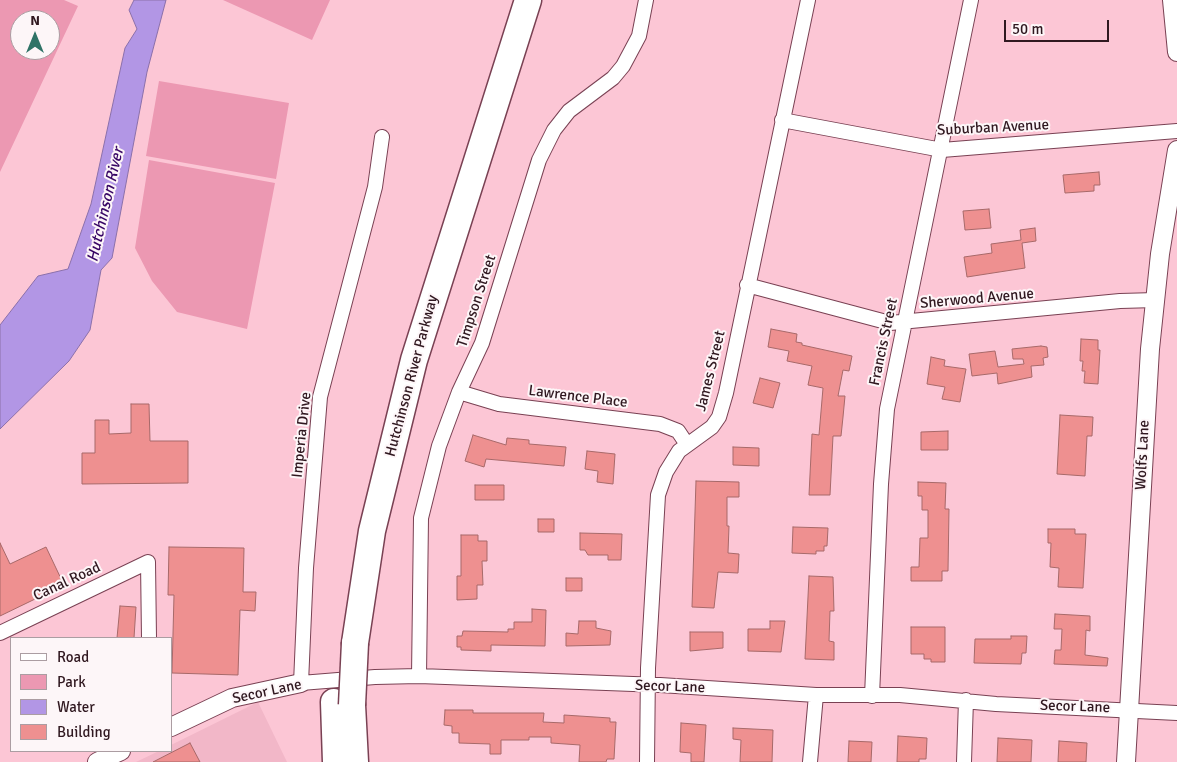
<!DOCTYPE html>
<style>
body{margin:0}
#map{position:relative;width:1177px;height:762px;overflow:hidden;background:#fcc6d5;font-family:Signika,sans-serif}
canvas{display:block}
.legend{position:absolute;left:10px;top:637px;width:162px;height:115px;box-sizing:border-box;background:#fdf6f8;border:1px solid #ab9da2;margin:0;padding:6px 9px;list-style:none;font-size:15px;color:#301820}
.legend li{display:flex;align-items:center;gap:10px;height:25px}
.legend b{width:25px;border:1px solid #ab9da2}
.north{position:absolute;left:10px;top:10px;width:50px;height:50px;box-sizing:border-box;background:#fdf6f8;border:1px solid #ab9da2;border-radius:50%;rotate:0deg;font-size:14px;font-weight:700;line-height:20px;text-align:center;color:#301820}
.north::after{content:'';display:block;margin:auto;width:18px;height:22px;background:#2f7367;clip-path:polygon(50% 0,100% 100%,50% 72%,0 100%)}
.scale{position:absolute;left:1004px;top:20px;width:105px;height:22px;box-sizing:border-box;border:2px solid #301820;border-top:0;padding-left:6px;font-size:15px;line-height:18px;white-space:nowrap;color:#301820;-webkit-text-stroke:4px #fdf6f8;paint-order:stroke}
</style>
<div id="map">
<canvas width="1177" height="762"></canvas>
<ul class="legend">
<li><b style="height:6px;background:#fff"></b>Road</li>
<li><b style="height:14px;background:#ec98b2"></b>Park</li>
<li><b style="height:14px;background:#b296e5"></b>Water</li>
<li><b style="height:14px;background:#ee9090"></b>Building</li>
</ul>
<div class="north">N</div>
<div class="scale">50 m</div>
</div>
<script>
const ctx = document.querySelector('canvas').getContext('2d');
ctx.lineJoin = 'round';
function paint(path, color) {
  ctx.fillStyle = color;
  ctx.fill(path, 'evenodd');
}
function poly(rows) {
  const path = new Path2D();
  for (const r of rows) {
    path.moveTo(r[0], r[1]);
    for (let i = 2; i < r.length; i += 2) path.lineTo(r[i], r[i + 1]);
  }
  return path;
}
function stroke(path, color, width, dash) {
  ctx.strokeStyle = color;
  ctx.lineWidth = width;
  ctx.lineCap = dash ? 'butt' : 'round';
  ctx.setLineDash(dash || []);
  ctx.stroke(path);
}
function label(font, color, halo, rows, align = 'center') {
  ctx.font = font + ' Signika,sans-serif';
  ctx.lineWidth = 4;
  ctx.setLineDash([]);
  ctx.textBaseline = 'middle';
  ctx.strokeStyle = halo;
  ctx.fillStyle = color;
  for (const [text, x, y, turn = 0] of rows) {
    ctx.save();
    ctx.translate(x, y);
    ctx.rotate((+turn || 0) * Math.PI / 180);
    ctx.textAlign = isNaN(turn) ? turn : align;
    if (halo) ctx.strokeText(text, 0, 0);
    ctx.fillText(text, 0, 0);
    ctx.restore();
  }
}
paint(poly([
 [258,702,287,762,136,762,159,751,171,751,171,745]
]), '#f2b7c8');
paint(poly([
 [0,0,64,0,78,6,0,172],
 [20,20,50,20,50,50,20,50],
 [223,0,330,0,312,40],
 [159,81,289,103,276,179,146,156],
 [149,160,275,183,247,329,177,312,152,281,135,248]
]), '#ec98b2');
const water = poly([
 [134,0,166,0,147,72,112,258,101,270,90,330,69,361,0,429,0,325,38,276,68,269,91,204,125,48,137,29,129,10,134,0]
]);
paint(water, '#b296e5');
stroke(water, '#8b70aa', 1);
const building = poly([
 [1099,172,1100,185,1094,185,1094,191,1065,193,1063,175,1099,172],
 [989,209,991,228,965,230,963,211,989,209],
 [1035,228,1036,241,1022,243,1025,268,967,277,964,257,992,253,991,244,1021,240,1020,230,1035,228],
 [771,329,797,334,796,342,802,343,802,345,852,356,849,371,843,370,838,396,845,396,843,417,841,436,833,436,830,495,809,495,812,434,819,435,823,388,808,385,812,366,787,361,789,351,768,347,771,329],
 [1081,339,1098,340,1098,350,1100,350,1098,384,1084,383,1085,371,1082,371,1083,361,1080,361,1081,339],
 [1041,346,1047,347,1048,357,1043,358,1044,365,1031,366,1032,377,998,384,997,373,972,376,969,354,995,351,998,367,1024,364,1023,359,1013,359,1012,349,1041,346],
 [931,357,945,360,944,366,966,369,960,402,942,399,945,387,927,384,931,357],
 [760,378,780,383,773,408,753,403,760,378],
 [131,404,149,404,150,441,188,441,188,483,82,484,82,453,95,453,95,420,109,420,109,434,131,433,131,404],
 [1060,415,1093,417,1092,436,1087,436,1085,476,1057,474,1060,415],
 [948,431,948,450,921,450,921,432,948,431],
 [473,435,506,445,507,438,529,440,529,444,566,447,564,466,486,459,484,467,465,461,473,435],
 [733,447,759,448,759,466,733,465,733,447],
 [587,451,615,454,613,484,597,482,598,471,585,469,587,451],
 [696,481,739,482,739,497,727,497,727,526,729,526,728,553,739,554,738,573,718,572,714,608,692,607,696,481],
 [918,482,946,483,945,509,949,509,948,571,942,571,942,581,911,581,911,567,919,567,920,538,928,538,928,510,922,510,922,496,918,496,918,482],
 [475,485,504,485,504,500,475,500,475,485],
 [538,519,554,519,554,532,538,532,538,519],
 [793,527,828,528,827,546,824,546,824,551,816,551,816,554,792,553,793,527],
 [1048,529,1075,529,1075,534,1086,534,1083,588,1058,587,1059,568,1050,567,1051,543,1048,543,1048,529],
 [580,533,622,534,621,560,608,560,608,555,588,555,585,550,580,550,580,533],
 [461,535,478,535,478,541,487,541,487,561,482,561,483,585,477,585,477,599,457,600,457,576,461,576,461,535],
 [0,543,10,564,46,547,64,585,0,616,0,543],
 [169,547,244,548,243,592,256,592,255,611,240,610,238,675,172,673,174,595,168,595,169,547],
 [809,576,833,577,834,611,830,611,829,641,834,642,834,660,805,659,809,576],
 [566,578,582,578,582,591,566,591,566,578],
 [120,606,136,607,134,638,117,638,120,606],
 [532,609,546,610,545,646,491,645,491,651,461,650,461,647,457,647,457,636,462,636,463,631,508,632,508,629,514,629,514,622,532,622,532,609],
 [1055,614,1090,616,1090,631,1086,630,1085,655,1108,658,1107,666,1054,664,1055,650,1061,650,1062,629,1054,629,1055,614],
 [579,621,596,621,596,628,611,631,610,645,566,646,566,633,578,634,579,621],
 [770,621,785,621,781,652,748,651,748,629,770,629,770,621],
 [911,627,945,627,945,662,931,662,931,659,924,659,924,654,911,654,911,627],
 [690,632,723,632,723,648,690,651,690,632],
 [1011,636,1027,636,1026,653,1022,653,1021,664,974,663,975,639,1011,639,1011,636],
 [445,710,473,710,473,713,544,713,543,722,564,723,564,715,610,718,610,722,616,722,614,759,607,759,606,762,579,762,580,745,551,743,551,737,529,737,529,740,501,740,501,754,490,754,490,744,459,743,459,733,452,733,452,726,444,725,445,710],
 [681,723,706,725,704,762,691,762,691,753,680,752,681,723],
 [733,728,773,730,772,762,740,762,741,740,733,739,733,728],
 [898,736,927,738,926,759,919,759,919,762,897,762,898,736],
 [998,738,1032,740,1031,762,997,762,998,738],
 [849,741,872,742,871,762,848,762,849,741],
 [1059,741,1087,743,1086,762,1058,762,1059,741],
 [190,743,200,762,153,762,190,743]
]);
paint(building, '#ee9090');
stroke(building, '#a76969', 1);
const minor = poly([
 [782,120,942,150,1177,131],
 [382,137,375,187,320,397,306,568,301,683,375,677,419,676,660,685,816,695,900,695,996,704,1177,713],
 [747,285,890,323,1120,301,1156,300],
 [459,392,499,404,660,424,678,431,686,443],
 [0,633,148,562,149,638],
 [419,676,421,518,439,446,459,392,482,343,539,160,554,130,569,111,613,78,623,66,639,36,646,0],
 [872,696,881,484,887,409,971,0],
 [647,762,648,668,658,495,666,472,679,451,712,427,719,417,726,393,808,0],
 [810,762,816,695],
 [964,762,966,700]
]);
const tertiary = poly([
 [1172,0,1177,52],
 [171,727,232,698,301,683],
 [97,762,121,751],
 [1126,762,1150,349,1160,254,1177,150]
]);
const motorway = poly([
 [355,643,372,531,414,360,528,0],
 [334,702,336,762],
 [352,705,355,762]
]);
stroke(minor, '#794153', 16);
stroke(tertiary, '#794153', 20);
stroke(motorway, '#794153', 29);
stroke(minor, '#fff', 14);
stroke(tertiary, '#fff', 18);
stroke(motorway, '#fff', 26);
const motorwayBridge = poly([
 [352,705,355,643]
]);
stroke(motorwayBridge, '#794153', 29, []);
stroke(motorwayBridge, '#fff', 26);
label('15px', '#301820', '#fdf6f8', [
 ["Suburban Avenue",993,128,-3],
 ["Sherwood Avenue",977,299,-5],
 ["Timpson Street",477,301,-72],
 ["Francis Street",884,342,-78],
 ["James Street",711,371,-76],
 ["Hutchinson River Parkway",412,376,-75],
 ["Lawrence Place",578,397,7],
 ["Imperia Drive",302,435,-84],
 ["Wolfs Lane",1143,455,-87],
 ["Canal Road",67,582,-25],
 ["Secor Lane",670,687,2],
 ["Secor Lane",267,692,-12],
 ["Secor Lane",1075,707,2]
]);
label('italic 16px', '#380665', '#fdf6f8', [
 ["Hutchinson River",106,205,-77]
]);
</script>
